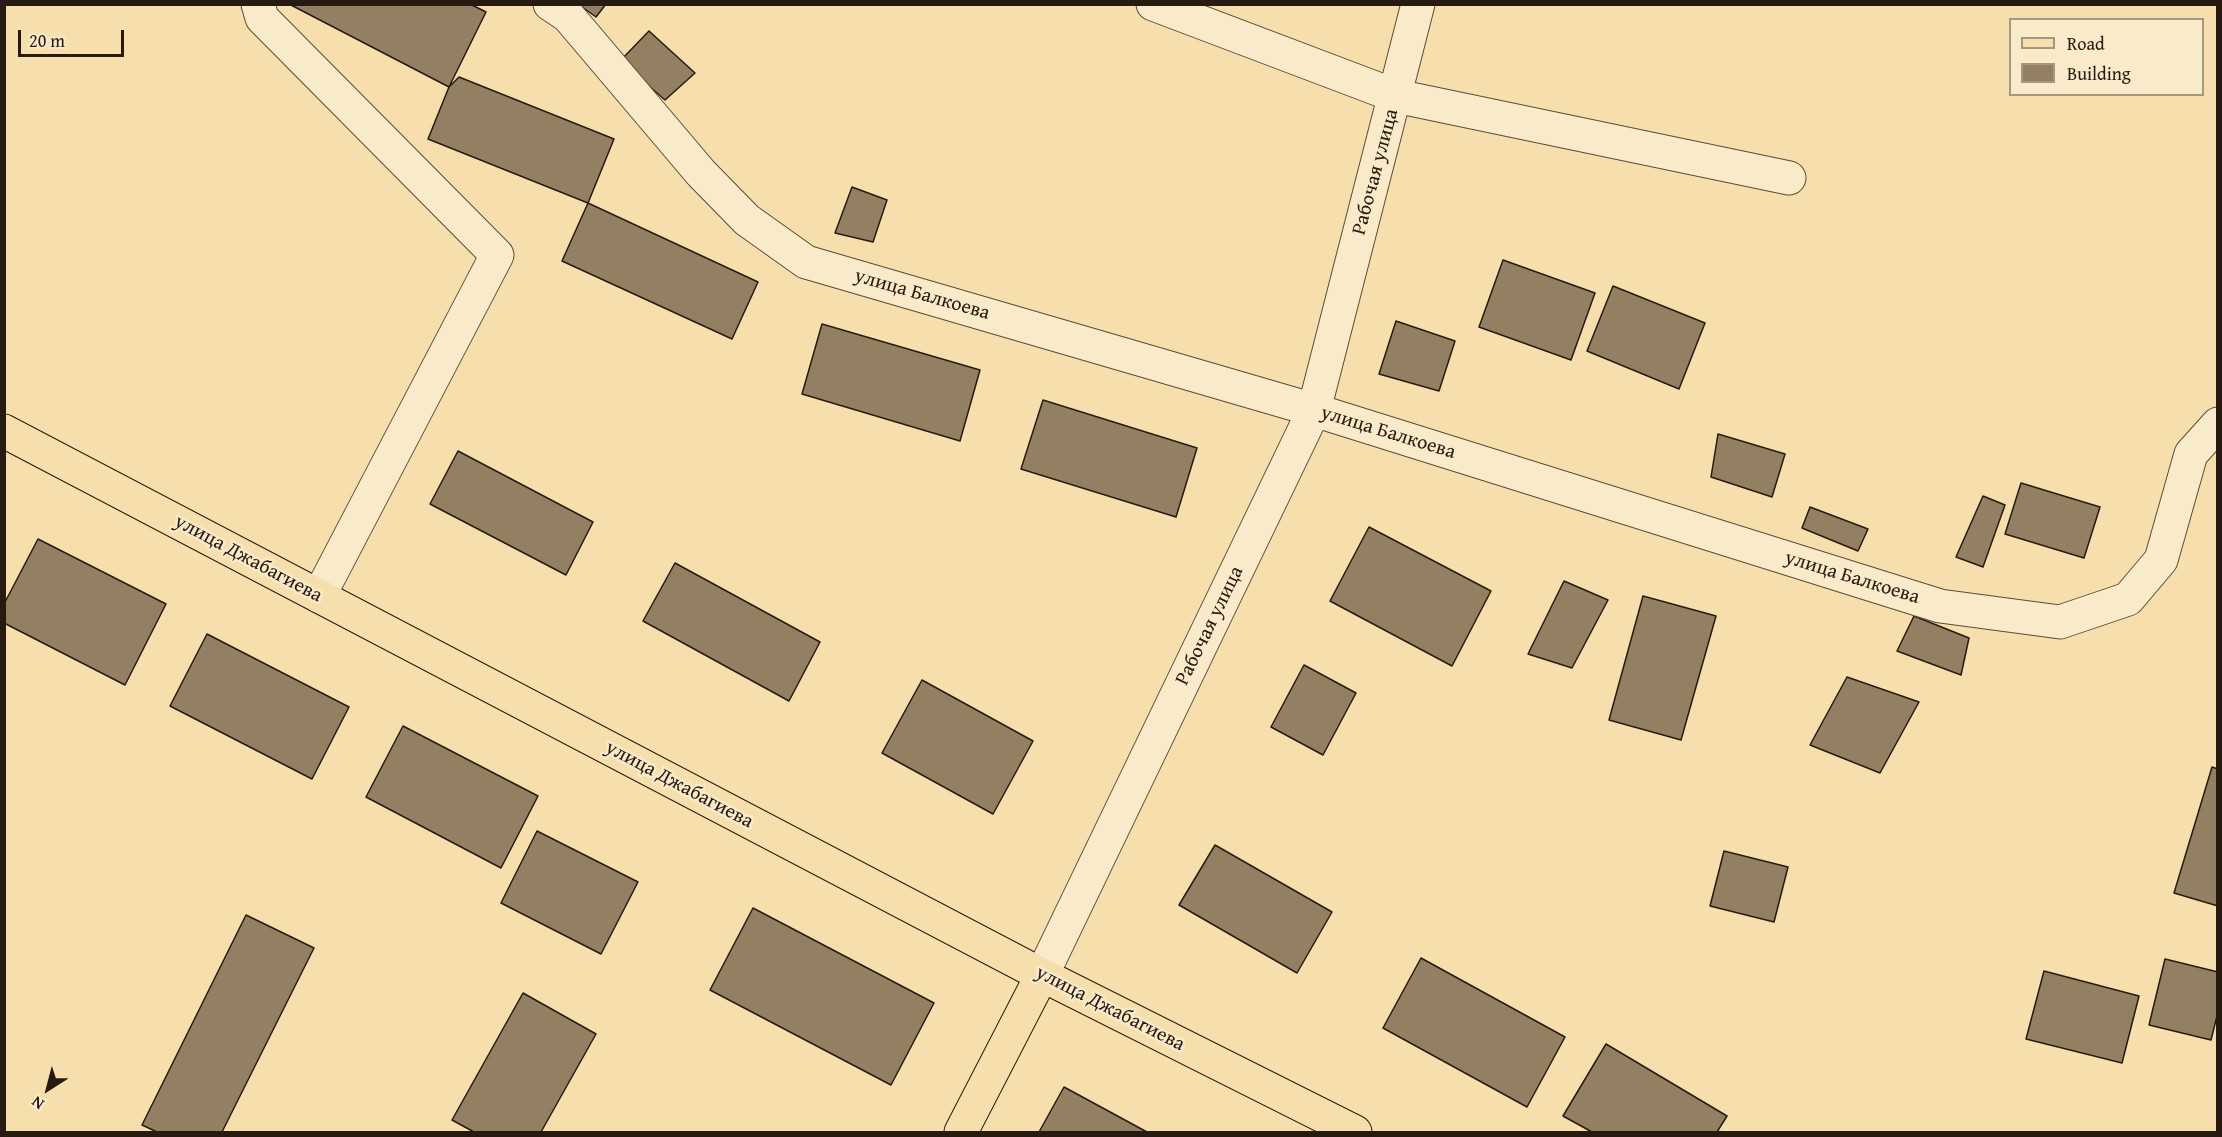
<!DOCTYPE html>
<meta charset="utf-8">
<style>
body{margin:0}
#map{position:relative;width:2222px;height:1137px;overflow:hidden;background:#f6dead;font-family:"Gentium Book Plus",serif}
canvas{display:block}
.frame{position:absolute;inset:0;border:6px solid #271b11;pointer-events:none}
.legend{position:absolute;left:2009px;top:18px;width:195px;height:78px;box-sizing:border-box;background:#f9eaca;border:2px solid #a59780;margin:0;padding:8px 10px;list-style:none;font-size:18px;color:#271b11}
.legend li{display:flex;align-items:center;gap:12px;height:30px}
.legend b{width:30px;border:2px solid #a59780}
.north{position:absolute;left:18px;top:1059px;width:60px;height:60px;-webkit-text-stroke:4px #f9eaca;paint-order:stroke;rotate:216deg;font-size:16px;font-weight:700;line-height:24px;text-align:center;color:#271b11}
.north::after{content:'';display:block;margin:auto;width:21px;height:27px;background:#271b11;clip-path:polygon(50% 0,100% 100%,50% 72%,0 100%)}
.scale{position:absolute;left:18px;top:30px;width:106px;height:27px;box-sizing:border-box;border:3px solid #271b11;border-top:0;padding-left:8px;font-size:18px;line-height:21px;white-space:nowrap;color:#271b11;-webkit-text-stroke:4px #f9eaca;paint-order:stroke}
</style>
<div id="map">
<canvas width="2222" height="1137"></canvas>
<div class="frame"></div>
<ul class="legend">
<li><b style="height:8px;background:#f6dead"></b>Road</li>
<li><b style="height:16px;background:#938062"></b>Building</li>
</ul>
<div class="north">N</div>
<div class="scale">20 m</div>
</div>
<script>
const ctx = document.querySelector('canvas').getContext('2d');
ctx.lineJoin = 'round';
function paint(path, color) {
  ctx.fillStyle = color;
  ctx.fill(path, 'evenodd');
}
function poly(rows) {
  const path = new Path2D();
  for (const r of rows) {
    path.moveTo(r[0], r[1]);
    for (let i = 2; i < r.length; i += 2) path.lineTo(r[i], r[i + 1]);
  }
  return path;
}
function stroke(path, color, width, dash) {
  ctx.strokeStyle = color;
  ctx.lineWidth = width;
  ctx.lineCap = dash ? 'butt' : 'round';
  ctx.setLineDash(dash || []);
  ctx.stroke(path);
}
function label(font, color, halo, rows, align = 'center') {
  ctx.font = font + ' "Gentium Book Plus",serif';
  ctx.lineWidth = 5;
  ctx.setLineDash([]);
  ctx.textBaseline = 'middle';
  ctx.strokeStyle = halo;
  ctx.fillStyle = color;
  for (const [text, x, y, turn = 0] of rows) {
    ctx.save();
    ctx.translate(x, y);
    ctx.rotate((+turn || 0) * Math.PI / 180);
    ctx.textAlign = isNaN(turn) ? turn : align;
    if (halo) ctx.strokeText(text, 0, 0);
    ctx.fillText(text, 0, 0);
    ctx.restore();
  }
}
const building = poly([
 [289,4,470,4,486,12,449,87,289,4],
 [578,4,606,4,596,17,578,4],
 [649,31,695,73,665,100,620,61,649,31],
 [459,77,614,139,588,203,428,139,449,87,459,77],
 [852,187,887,200,873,242,835,233,852,187],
 [588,203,758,282,732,339,562,261,588,203],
 [1503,260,1595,293,1571,360,1479,327,1503,260],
 [1613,286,1705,323,1679,389,1587,351,1613,286],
 [1396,321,1455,341,1439,391,1379,374,1396,321],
 [822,324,980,370,960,441,802,394,822,324],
 [1043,400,1197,448,1176,517,1021,469,1043,400],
 [1718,434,1785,454,1772,497,1711,477,1718,434],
 [458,451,593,522,566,575,430,504,458,451],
 [2021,483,2100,507,2084,558,2005,534,2021,483],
 [1983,496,2005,505,1983,567,1956,557,1983,496],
 [1810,507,1868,529,1858,551,1802,528,1810,507],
 [1369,527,1491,591,1452,666,1330,601,1369,527],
 [38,539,166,604,125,685,4,623,4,604,38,539],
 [675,563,820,642,789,701,643,621,675,563],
 [1564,581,1608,600,1572,668,1528,654,1564,581],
 [1643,596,1716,616,1681,740,1609,720,1643,596],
 [1914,616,1969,638,1961,675,1897,651,1914,616],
 [207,634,349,707,312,779,170,706,207,634],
 [1304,665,1356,693,1323,755,1271,727,1304,665],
 [1847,677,1919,702,1880,773,1810,745,1847,677],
 [922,680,1033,741,993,814,882,753,922,680],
 [403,726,538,796,501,868,366,797,403,726],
 [2212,767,2218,769,2218,906,2174,893,2212,767],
 [537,831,638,882,601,954,501,903,537,831],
 [1215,845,1332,912,1297,973,1179,905,1215,845],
 [1724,851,1788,867,1774,922,1710,906,1724,851],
 [753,908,934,1003,891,1085,710,990,753,908],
 [246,915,314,948,222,1132,157,1132,142,1125,246,915],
 [1421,958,1565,1037,1527,1107,1383,1028,1421,958],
 [2165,959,2218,972,2218,1012,2211,1040,2149,1025,2165,959],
 [2044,971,2139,996,2122,1063,2026,1039,2044,971],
 [523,993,596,1034,541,1132,474,1132,452,1120,523,993],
 [1606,1044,1727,1116,1717,1132,1592,1132,1563,1116,1606,1044],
 [1064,1087,1147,1132,1039,1132,1064,1087]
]);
paint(building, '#938062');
stroke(building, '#271b11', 1.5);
const minor = poly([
 [258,4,262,18,497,255,319,596],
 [550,4,568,16,701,173,747,220,806,262,1314,410,1940,606,2060,622,2128,599,2161,560,2191,454,2218,424],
 [1153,4,1396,96,1789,178],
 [1042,975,1314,410,1418,4]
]);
const major = poly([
 [4,431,1042,975,1355,1132],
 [961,1132,1042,975]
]);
stroke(minor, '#5b4c38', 35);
stroke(major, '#271b11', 35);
stroke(minor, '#f9eaca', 33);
stroke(major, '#f6dead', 33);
label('20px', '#271b11', '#f9eaca', [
 ["Рабочая улица",1376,172,-75],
 ["улица Балкоева",922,295,16],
 ["улица Балкоева",1388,433,17],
 ["улица Джабагиева",248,559,28],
 ["улица Балкоева",1852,578,17],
 ["Рабочая улица",1210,626,-64],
 ["улица Джабагиева",679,785,28],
 ["улица Джабагиева",1110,1009,27]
]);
</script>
